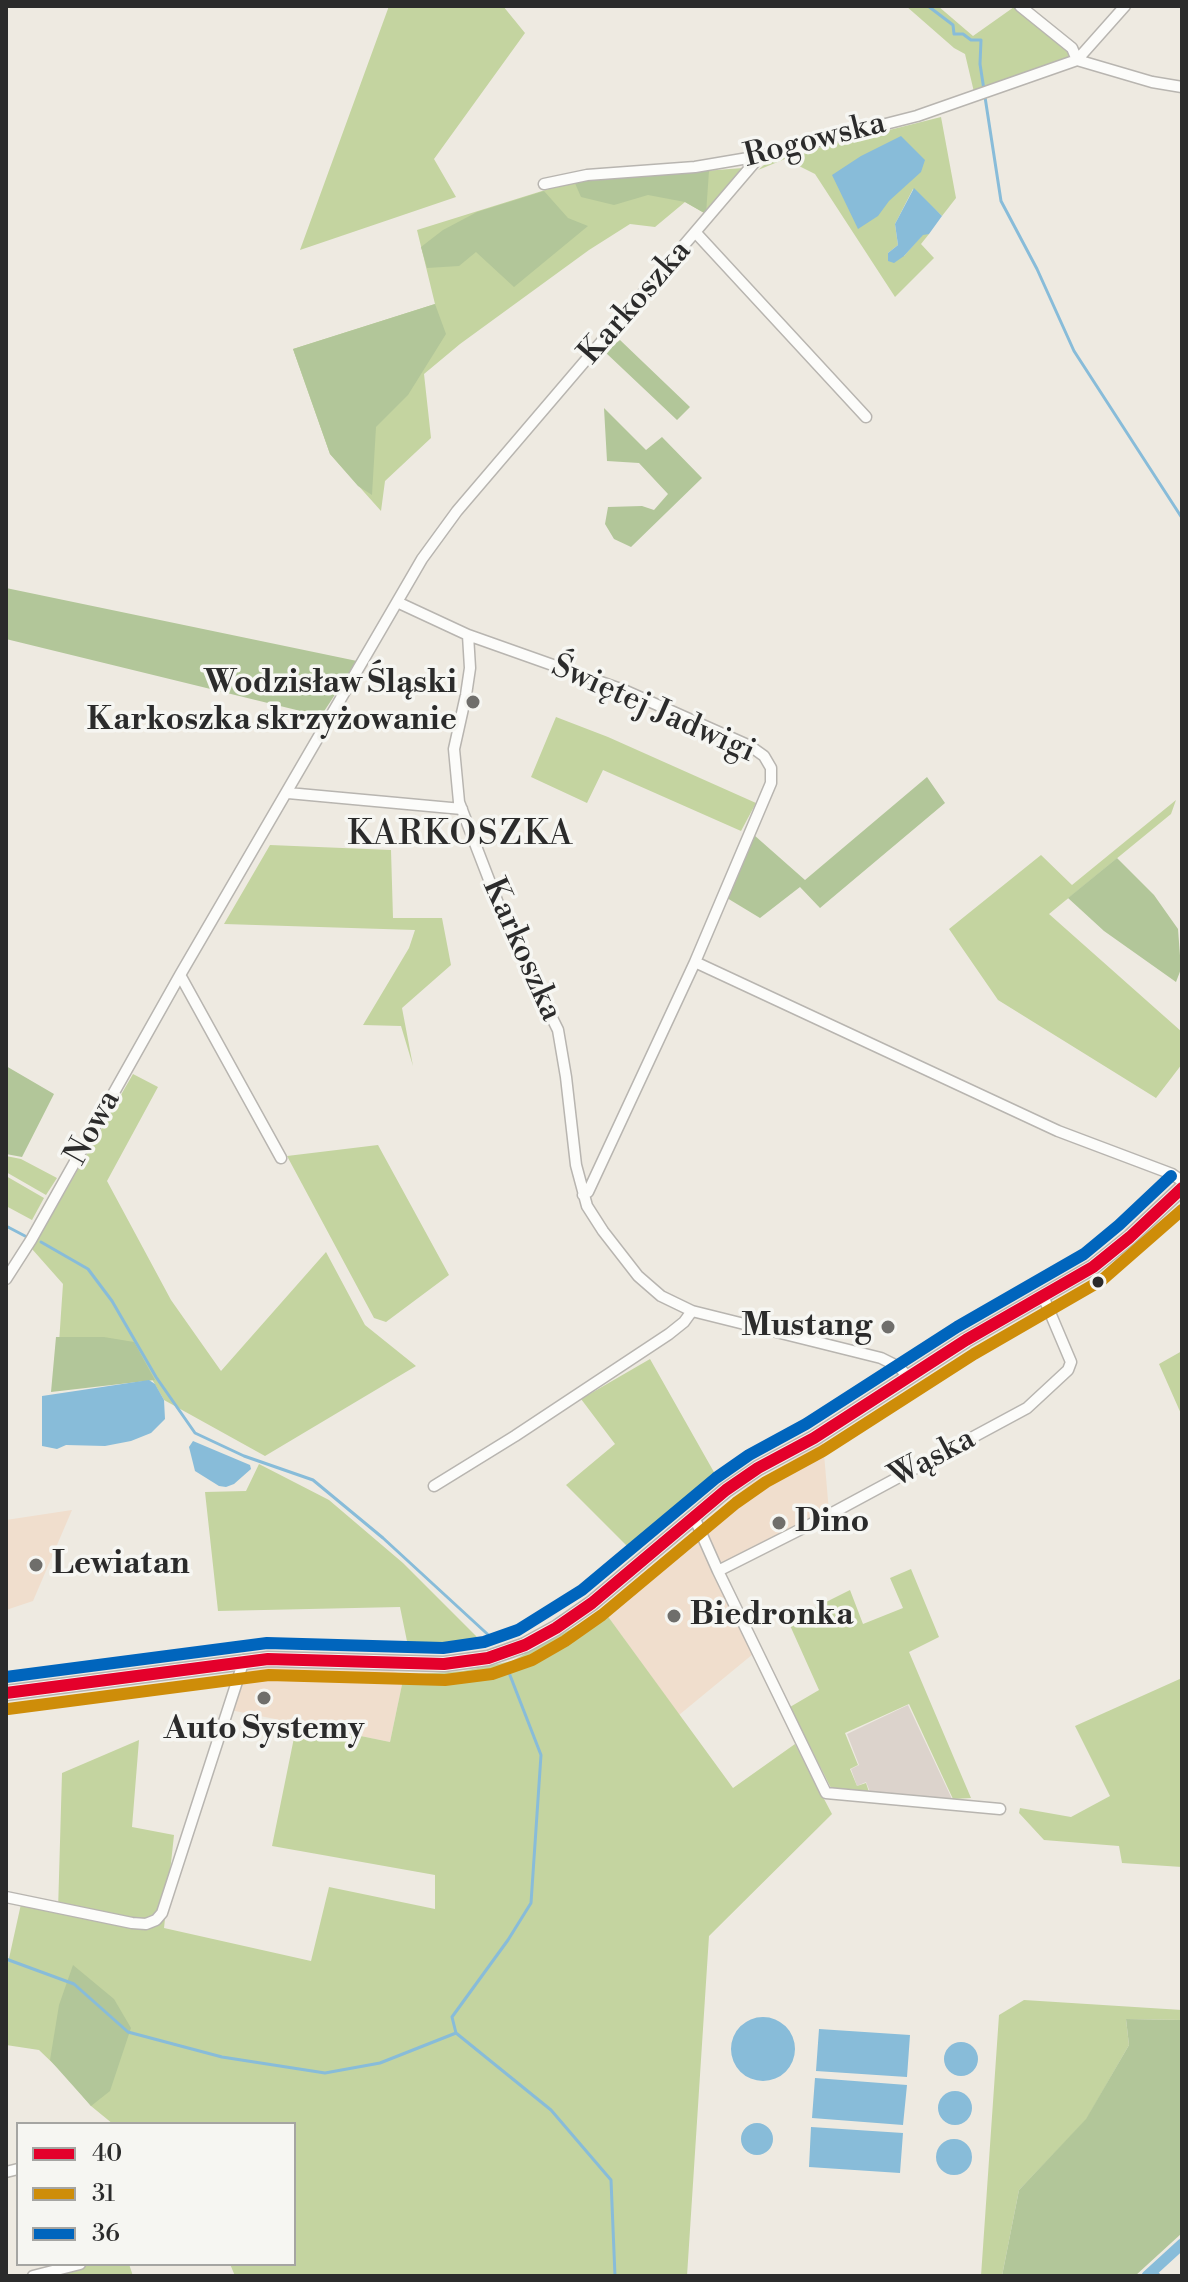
<!DOCTYPE html>
<meta charset="utf-8">
<style>
body{margin:0}
#map{position:relative;width:1188px;height:2282px;overflow:hidden;background:#eeeae1;font-family:"Libre Bodoni",serif}
canvas{display:block}
.frame{position:absolute;inset:0;border:8px solid #2b2b2b;pointer-events:none}
.legend{position:absolute;left:16px;top:2122px;width:280px;height:144px;box-sizing:border-box;background:#f6f6f2;border:2px solid #a5a5a2;margin:0;padding:10px 14px;list-style:none;font-size:24px;color:#2b2b2b}
.legend li{display:flex;align-items:center;gap:16px;height:40px}
.legend b{width:40px;border:2px solid #a5a5a2}
</style>
<div id="map">
<canvas width="1188" height="2282"></canvas>
<div class="frame"></div>
<ul class="legend">
<li><b style="height:10px;background:#e4002b"></b>40</li>
<li><b style="height:10px;background:#ce8d09"></b>31</li>
<li><b style="height:10px;background:#0065bd"></b>36</li>
</ul>
</div>
<script>
const ctx = document.querySelector('canvas').getContext('2d');
ctx.lineJoin = 'round';
function paint(path, color) {
  ctx.fillStyle = color;
  ctx.fill(path, 'evenodd');
}
function poly(rows) {
  const path = new Path2D();
  for (const r of rows) {
    if (r.length === 3) {
      path.moveTo(r[0] + r[2], r[1]);
      path.arc(r[0], r[1], r[2], 0, 2 * Math.PI);
      continue;
    }
    path.moveTo(r[0], r[1]);
    for (let i = 2; i < r.length; i += 2) path.lineTo(r[i], r[i + 1]);
  }
  return path;
}
function stroke(path, color, width, dash) {
  ctx.strokeStyle = color;
  ctx.lineWidth = width;
  ctx.lineCap = dash ? 'butt' : 'round';
  ctx.setLineDash(dash || []);
  ctx.stroke(path);
}
function label(font, color, halo, rows, align = 'center') {
  ctx.font = font + ' "Libre Bodoni",serif';
  ctx.lineWidth = 7;
  ctx.setLineDash([]);
  ctx.textBaseline = 'middle';
  ctx.strokeStyle = halo;
  ctx.fillStyle = color;
  for (const [text, x, y, turn = 0] of rows) {
    ctx.save();
    ctx.translate(x, y);
    ctx.rotate((+turn || 0) * Math.PI / 180);
    ctx.textAlign = isNaN(turn) ? turn : align;
    if (halo) ctx.strokeText(text, 0, 0);
    ctx.fillText(text, 0, 0);
    ctx.restore();
  }
}
paint(poly([
 [823,1442,829,1512,722,1566,718,1562,704,1532,703,1522,750,1484],
 [72,1510,33,1601,6,1610,6,1520],
 [696,1535,753,1654,679,1715,604,1611],
 [315,1666,390,1670,404,1675,390,1742,230,1710,244,1672,249,1667]
]), '#f0decd');
paint(poly([
 [908,1705,952,1799,870,1792,866,1782,857,1786,851,1769,859,1765,847,1734]
]), '#dcd3cc');
paint(poly([
 [389,6,503,6,525,33,434,159,456,197,300,250],
 [906,6,938,6,973,36,1014,7,1068,50,1071,56,974,92,965,54,954,48],
 [941,117,956,198,942,216,913,189,895,224,898,245,888,253,904,256,923,234,929,234,921,244,934,258,895,297,815,174,785,159,758,170,770,160],
 [743,168,706,214,685,202,655,227,630,224,589,250,460,344,424,374,431,438,385,481,381,511,330,454,293,349,435,304,417,230,574,181],
 [556,717,608,737,756,803,741,831,603,770,587,803,531,777],
 [1176,800,1171,814,1049,914,1182,1032,1182,1064,1156,1098,998,1000,949,929,1041,855,1072,885],
 [270,845,391,850,393,918,442,918,451,965,402,1008,413,1066,401,1026,363,1025,409,948,415,930,224,924],
 [133,1074,158,1087,107,1181,171,1300,221,1371,326,1252,365,1325,416,1366,265,1456,164,1400,131,1343,59,1343,63,1284,32,1249],
 [378,1145,449,1275,386,1322,374,1318,287,1156],
 [6,1156,21,1159,57,1178,46,1195,6,1172],
 [6,1176,44,1198,32,1220,6,1206],
 [1182,1351,1182,1416,1159,1364],
 [650,1359,719,1481,634,1553,566,1485,615,1444,581,1399],
 [259,1464,329,1500,403,1563,485,1645,409,1651,400,1607,218,1611,205,1492,246,1491],
 [911,1569,939,1637,909,1652,971,1798,953,1799,909,1704,845,1733,858,1765,850,1769,857,1786,866,1783,869,1792,831,1788,790,1707,819,1690,788,1621,850,1590,863,1624,903,1608,890,1578],
 [604,1611,733,1788,795,1744,832,1814,709,1936,687,2276,235,2276,230,2264,294,2264,294,2124,113,2124,91,2106,65,2075,39,2050,6,2045,6,1972,21,1904,58,1911,62,1773,139,1740,132,1827,174,1835,164,1928,311,1961,329,1887,435,1909,435,1875,272,1846,297,1723,390,1742,404,1675,463,1671,512,1661],
 [1182,1678,1182,1867,1122,1863,1119,1846,1044,1840,1019,1813,1020,1808,1071,1817,1110,1796,1075,1726],
 [1024,2000,1182,2010,1182,2020,1126,2019,1129,2045,1086,2120,1019,2190,1002,2276,981,2276,999,2015],
 [52,2264,129,2264,133,2276,59,2276]
]), '#c4d4a0');
paint(poly([
 [709,171,706,214,685,202,648,195,614,205,581,197,574,181],
 [544,191,568,218,588,226,514,287,476,252,459,266,427,268,421,247,443,230,477,212],
 [435,304,446,334,408,395,376,427,372,495,358,486,330,454,293,349],
 [620,340,690,407,677,420,605,352],
 [604,408,646,450,662,437,702,478,631,547,614,539,605,524,608,507,642,506,654,510,668,494,639,463,607,461],
 [6,588,357,661,321,716,6,639],
 [927,777,945,803,820,908,800,887,760,918,727,898,754,835,805,880],
 [1117,858,1154,895,1178,929,1181,969,1176,982,1104,931,1068,898],
 [6,1066,54,1094,22,1157,6,1154],
 [56,1337,104,1337,134,1342,155,1380,51,1392],
 [73,1965,114,1999,131,2028,110,2091,91,2106,50,2060,59,2005],
 [1126,2019,1182,2020,1182,2233,1135,2276,1002,2276,1019,2190,1086,2119,1129,2045]
]), '#b2c699');
paint(poly([
 [901,136,925,160,921,172,889,201,878,216,858,229,832,175,861,156],
 [914,188,942,216,929,234,923,235,904,256,894,263,888,261,888,253,898,245,895,224],
 [149,1380,155,1384,164,1400,165,1419,151,1433,131,1441,105,1446,66,1445,57,1449,42,1446,42,1396],
 [193,1441,250,1465,251,1469,234,1484,226,1487,219,1486,195,1471,189,1447],
 [763,2049,32],
 [819,2029,910,2035,907,2077,816,2071],
 [961,2059,17],
 [815,2078,907,2085,903,2125,812,2118],
 [955,2108,17],
 [757,2139,16],
 [811,2127,903,2133,900,2173,809,2167],
 [954,2157,18]
]), '#88bcd9');
stroke(poly([
 [928,6,953,25,954,34,963,34,971,40,981,40,980,64,984,90],
 [985,97,1001,201,1037,269,1074,351,1182,518],
 [6,1226,25,1236],
 [41,1242,88,1269,112,1301,156,1377,195,1433,244,1456,313,1480,383,1538,496,1642],
 [506,1665,541,1755,531,1903,508,1940,452,2017,456,2033,551,2110,611,2180,615,2276],
 [6,1959,74,1984,128,2032,222,2057,325,2073,380,2063,456,2033],
 [1154,2270,1160,2276]
]), '#88bcd9', 3);
stroke(poly([
 [1147,2276,1182,2244]
]), '#88bcd9', 11);
const street = poly([
 [1020,6,1072,48,1077,60,1152,82,1182,87],
 [760,156,457,511,422,559,397,602,468,635,470,668,466,695,454,749,459,802,508,929,558,1030,566,1077,576,1165,587,1206,603,1231,638,1276,661,1296,692,1311,881,1358,899,1367,909,1378],
 [544,184,587,175,695,167,760,156,917,116,1077,60,1125,6],
 [696,233,866,417],
 [468,635,626,691,750,746,764,756,771,768,771,783,695,962],
 [288,793,462,809],
 [180,975,281,1158],
 [583,1195,588,1192,695,962,1058,1131,1172,1174,1182,1181],
 [6,1279,31,1240,180,975,397,602],
 [434,1486,515,1436,669,1334,684,1322,692,1311],
 [694,1517,718,1571,823,1518,1027,1408,1068,1370,1071,1362,1043,1296],
 [718,1571,826,1793,1000,1809],
 [6,1897,132,1923,146,1924,156,1920,162,1913,244,1660],
 [6,2172,18,2169],
 [33,2276,80,2264]
]);
const secondary = poly([
 [6,1693,268,1659,444,1664,488,1658,525,1645,556,1628,592,1603,726,1490,758,1468,814,1438,966,1340,1093,1267,1130,1237,1182,1188]
]);
stroke(street, '#b8b5b0', 13);
stroke(secondary, '#b8b5b0', 17);
stroke(street, '#fcfcfa', 10);
stroke(secondary, '#f6f3ef', 14);
stroke(poly([
 [6,1693,268,1659,444,1664,488,1658,525,1645,556,1628,592,1603,726,1490,758,1468,814,1438,966,1340,1093,1267,1130,1237,1182,1188]
]), '#e4002b', 12);
stroke(poly([
 [8,1709,269,1675,445,1680,492,1674,532,1660,565,1641,602,1615,736,1503,766,1482,823,1451,974,1354,1102,1280,1182,1210]
]), '#ce8d09', 12);
stroke(poly([
 [6,1677,267,1643,443,1648,484,1642,518,1630,582,1590,716,1478,749,1455,806,1424,957,1327,1084,1254,1119,1225,1171,1176]
]), '#0065bd', 12);
for (const [x, y, r, color] of [
 [473,702,8,"#6f6e6b"],
 [1098,1282,7,"#2b2b2b"],
 [888,1327,8,"#6f6e6b"],
 [779,1523,8,"#6f6e6b"],
 [36,1565,8,"#6f6e6b"],
 [674,1616,8,"#6f6e6b"],
 [264,1698,8,"#6f6e6b"]
]) {
  const dot = new Path2D();
  dot.arc(x, y, r, 0, 2 * Math.PI);
  ctx.fillStyle = color;
  ctx.fill(dot);
  stroke(dot, '#f6f6f2', 3);
}
label('32px', '#2b2b2b', '#f6f6f2', [
 ["Rogowska",815,141,-14],
 ["Karkoszka",636,303,-49],
 ["Świętej Jadwigi",653,710,24],
 ["Karkoszka",521,950,66],
 ["Nowa",94,1128,-61],
 ["Wąska",933,1459,-28]
]);
label('bold 32px', '#2b2b2b', '#f6f6f2', [
 ["Wodzisław Śląski",457,684,"right"],
 ["Karkoszka skrzyżowanie",457,721,"right"],
 ["Mustang",872,1327,"right"],
 ["Dino",795,1523],
 ["Lewiatan",52,1565],
 ["Biedronka",690,1616],
 ["Auto Systemy",264,1730,"center"]
], 'left');
ctx.letterSpacing = '2px';
label('34px', '#2b2b2b', '#f6f6f2', [
 ["KARKOSZKA",461,836]
]);
ctx.letterSpacing = '0px';
</script>
